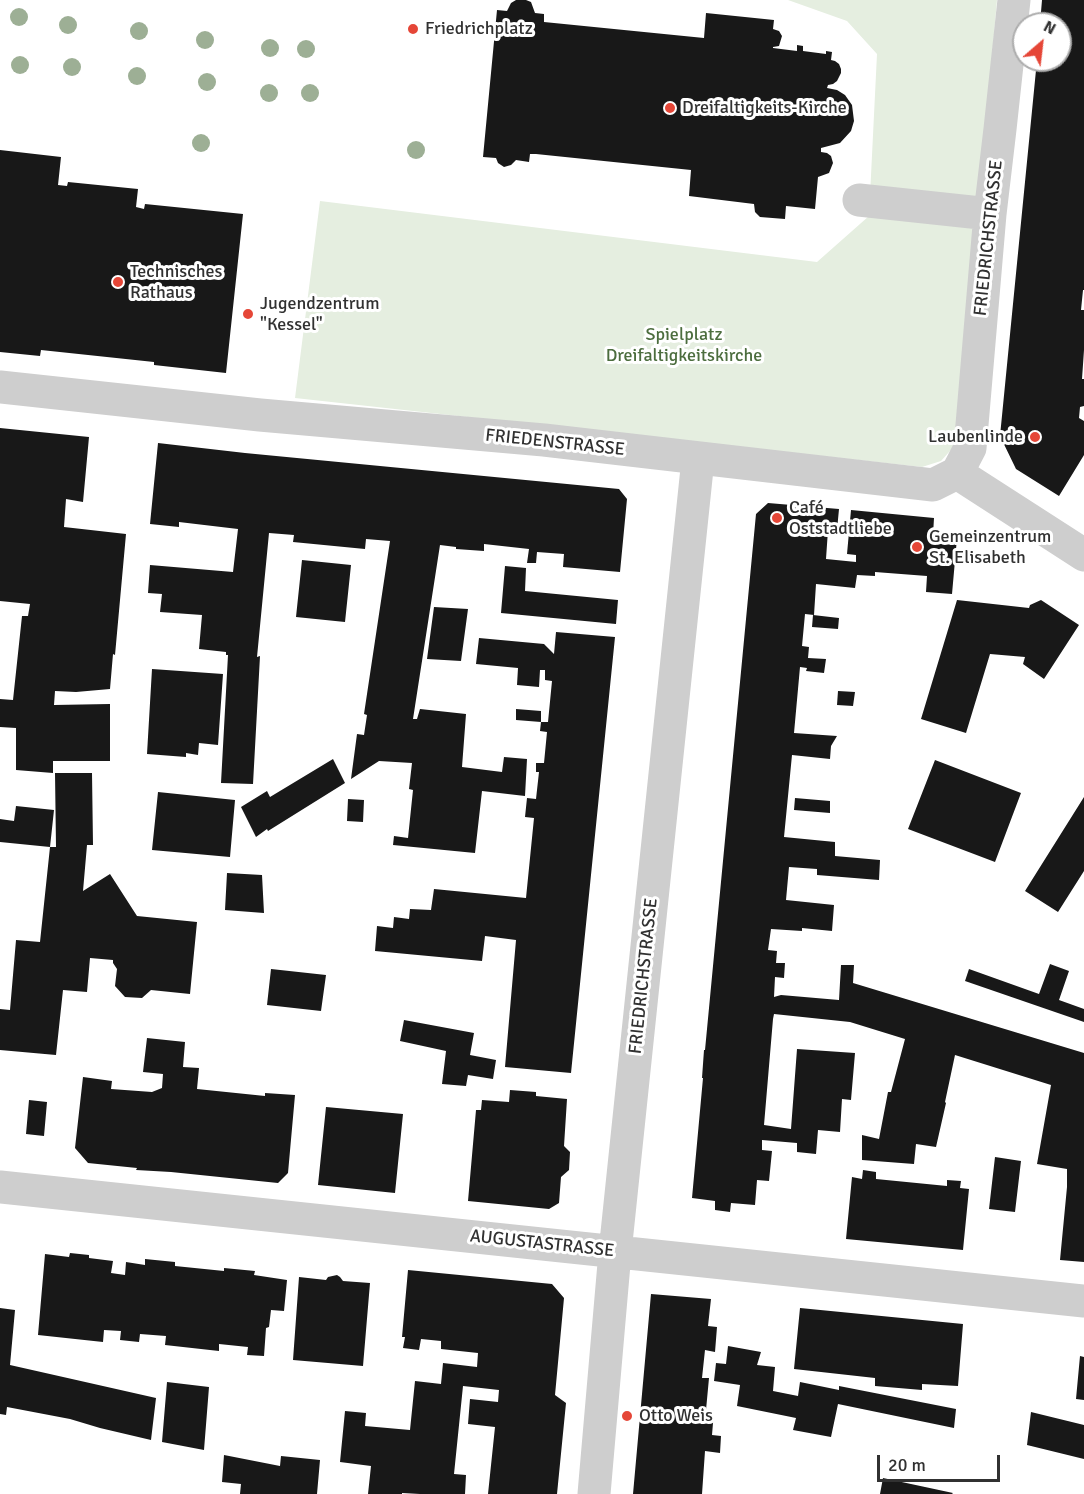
<!DOCTYPE html>
<meta charset="utf-8">
<style>
body{margin:0}
#map{position:relative;width:1084px;height:1494px;overflow:hidden;background:#fff;font-family:Signika,sans-serif}
canvas{display:block}
.north{position:absolute;left:1012px;top:12px;width:60px;height:60px;box-sizing:border-box;background:#fff;border:2px solid #adadad;border-radius:50%;rotate:28deg;font-size:16px;font-weight:700;line-height:24px;text-align:center;color:#313131}
.north::after{content:'';display:block;margin:auto;width:21px;height:27px;background:#e54637;clip-path:polygon(50% 0,100% 100%,50% 72%,0 100%)}
.scale{position:absolute;left:877px;top:1455px;width:123px;height:27px;box-sizing:border-box;border:3px solid #313131;border-top:0;padding-left:8px;font-size:18px;line-height:21px;white-space:nowrap;color:#313131;-webkit-text-stroke:4px #fff;paint-order:stroke}
</style>
<div id="map">
<canvas width="1084" height="1494"></canvas>
<div class="north">N</div>
<div class="scale">20 m</div>
</div>
<script>
const ctx = document.querySelector('canvas').getContext('2d');
ctx.lineJoin = 'round';
function paint(path, color) {
  ctx.fillStyle = color;
  ctx.fill(path, 'evenodd');
}
function poly(rows) {
  const path = new Path2D();
  for (const r of rows) {
    path.moveTo(r[0], r[1]);
    for (let i = 2; i < r.length; i += 2) path.lineTo(r[i], r[i + 1]);
  }
  return path;
}
function stroke(path, color, width, dash) {
  ctx.strokeStyle = color;
  ctx.lineWidth = width;
  ctx.lineCap = dash ? 'butt' : 'round';
  ctx.setLineDash(dash || []);
  ctx.stroke(path);
}
function label(font, color, halo, rows, align = 'center') {
  ctx.font = font + ' Signika,sans-serif';
  ctx.lineWidth = 6;
  ctx.setLineDash([]);
  ctx.textBaseline = 'middle';
  ctx.strokeStyle = halo;
  ctx.fillStyle = color;
  for (const [text, x, y, turn = 0] of rows) {
    ctx.save();
    ctx.translate(x, y);
    ctx.rotate((+turn || 0) * Math.PI / 180);
    ctx.textAlign = isNaN(turn) ? turn : align;
    if (halo) ctx.strokeText(text, 0, 0);
    ctx.fillText(text, 0, 0);
    ctx.restore();
  }
}
paint(poly([
 [788,0,997,0,958,442,941,461,922,467,295,398,320,201,817,262,869,216,877,54,847,21]
]), '#e5eee0');
paint(poly([
 [516,0,526,0,531,2,535,13,544,14,544,22,704,38,706,13,774,20,773,29,779,31,782,36,779,46,773,47,773,48,797,51,797,45,803,46,803,51,826,54,826,51,832,52,831,60,835,61,839,64,841,69,841,73,837,81,833,84,828,85,827,88,837,90,845,95,852,105,854,121,851,131,840,143,821,148,821,152,827,153,831,156,833,163,829,173,818,177,815,209,786,206,785,219,760,217,755,212,754,204,689,196,691,170,536,154,530,154,529,162,516,160,511,165,504,167,498,163,496,158,483,157,497,10,507,11,511,3],
 [1042,0,1084,0,1084,290,1083,290,1081,310,1084,310,1084,350,1082,379,1084,379,1084,406,1080,407,1079,418,1084,421,1084,455,1059,496,1016,469,1000,436,1037,60,1060,60,1060,24,1040,24],
 [0,150,61,157,58,185,67,186,68,182,138,189,136,207,144,209,145,204,243,214,226,373,154,365,154,362,41,350,40,356,0,352],
 [0,428,89,437,83,502,66,499,64,527,126,534,115,655,113,654,110,689,76,692,55,691,54,705,110,704,110,761,53,761,53,773,16,770,16,728,0,727,0,699,13,700,22,616,28,616,30,604,0,601],
 [158,443,245,453,619,489,627,499,620,572,563,567,564,554,537,552,536,563,527,563,529,549,484,544,484,551,456,549,456,547,440,545,413,719,417,719,420,709,466,714,462,767,502,772,504,757,527,759,525,796,482,791,475,853,393,845,394,836,408,838,413,790,409,789,412,763,379,761,351,779,357,734,364,735,367,715,364,714,390,541,366,539,365,549,293,542,294,535,269,533,257,657,260,656,253,784,221,783,228,655,226,655,226,652,199,649,202,615,160,612,162,594,148,593,150,565,233,572,238,529,179,522,179,527,150,524],
 [768,503,839,509,837,530,828,530,826,559,856,562,856,555,847,554,851,510,934,518,933,535,957,538,952,594,926,592,927,576,875,572,875,576,857,575,855,588,816,584,814,615,805,614,802,646,809,647,808,658,826,659,824,673,806,671,807,668,800,667,794,733,837,736,831,746,830,759,792,755,784,837,835,842,835,856,880,860,879,880,817,875,817,869,789,867,786,900,834,905,832,931,802,928,802,931,771,929,768,950,777,951,776,963,785,963,784,978,775,977,774,997,781,995,839,1000,841,965,854,965,853,983,1084,1053,1084,1262,1060,1260,1067,1187,1067,1169,1037,1164,1051,1085,955,1055,945,1102,946,1103,936,1147,916,1144,914,1164,862,1160,862,1135,879,1139,888,1092,891,1092,905,1039,850,1022,774,1014,773,1019,764,1125,791,1129,797,1049,855,1053,851,1100,842,1099,840,1132,818,1130,816,1154,797,1152,797,1143,762,1140,762,1150,772,1151,769,1181,757,1180,755,1205,731,1203,730,1212,715,1210,715,1201,692,1198,703,1078,702,1078,704,1050,705,1050,756,514],
 [302,560,351,565,345,622,296,617],
 [505,566,526,568,525,591,618,600,616,624,501,613],
 [957,600,1029,608,1030,605,1041,600,1079,625,1044,679,1023,664,1025,657,990,654,966,733,921,719],
 [434,607,468,609,461,661,427,659],
 [813,615,839,618,838,629,812,627],
 [556,632,615,637,571,1073,505,1067,516,940,485,936,482,961,375,951,377,926,393,928,394,917,409,919,410,909,431,910,434,889,526,898,534,818,525,817,527,798,536,799,539,772,536,772,536,763,544,763,547,732,540,731,541,722,516,720,516,709,541,711,541,722,548,722,552,681,545,680,545,670,540,670,539,687,517,685,518,668,476,664,479,638,544,644,554,654],
 [152,669,223,674,218,745,199,743,198,755,186,753,186,757,147,754],
 [838,691,855,692,853,706,837,705],
 [333,759,345,783,268,831,267,829,256,837,241,807,267,791,270,797],
 [935,760,1021,793,995,862,908,829],
 [55,773,92,773,93,845,87,845,83,891,110,874,137,916,197,922,190,994,151,990,142,998,125,997,115,986,117,969,113,963,113,960,90,958,87,992,63,990,56,1055,0,1050,0,1009,10,1010,16,940,40,942,50,847,56,847],
 [158,792,235,800,230,857,152,850],
 [1084,797,1084,871,1058,912,1025,891],
 [795,798,830,801,830,813,794,810],
 [348,799,364,800,363,822,347,821],
 [16,806,54,810,50,847,0,842,0,819,14,821],
 [227,873,262,875,264,913,225,910],
 [1050,964,1069,971,1059,1000,1084,1009,1084,1022,965,981,969,969,1039,994],
 [271,969,326,975,321,1011,267,1005],
 [404,1020,474,1033,470,1055,496,1060,493,1079,468,1075,466,1086,442,1084,446,1051,400,1041],
 [147,1038,185,1042,183,1067,199,1068,197,1089,265,1096,265,1093,295,1095,288,1173,278,1183,171,1172,136,1170,137,1168,88,1163,75,1148,83,1077,112,1081,111,1089,152,1092,162,1088,163,1074,143,1072],
 [510,1090,536,1092,536,1096,567,1099,564,1146,570,1152,569,1170,561,1177,559,1203,549,1209,468,1201,476,1110,481,1110,482,1100,509,1102],
 [29,1100,47,1102,44,1136,26,1134],
 [326,1107,403,1114,395,1193,318,1185],
 [995,1157,1021,1161,1015,1212,989,1209],
 [863,1170,876,1172,876,1179,947,1186,947,1180,961,1181,960,1188,969,1189,963,1250,846,1239,852,1177,862,1179],
 [70,1253,89,1255,89,1258,113,1261,111,1273,125,1275,126,1262,145,1265,145,1259,175,1262,175,1266,224,1271,224,1268,255,1271,254,1275,287,1280,284,1311,271,1310,269,1327,266,1328,264,1356,247,1355,248,1347,219,1344,219,1351,165,1345,166,1336,140,1334,139,1342,120,1340,121,1331,104,1330,103,1342,38,1335,45,1254,69,1257],
 [408,1270,552,1284,564,1298,555,1395,566,1403,557,1494,488,1494,495,1427,468,1424,470,1399,498,1402,499,1390,463,1386,454,1474,466,1475,465,1494,420,1494,402,1493,402,1494,368,1494,371,1466,340,1462,345,1411,366,1413,365,1426,410,1430,415,1381,441,1384,443,1363,477,1367,478,1353,441,1349,441,1341,421,1339,419,1350,403,1348,405,1337,402,1337],
 [337,1275,340,1277,343,1281,370,1283,363,1366,293,1360,299,1277,326,1280,328,1277],
 [651,1294,711,1299,708,1326,717,1327,715,1352,705,1350,702,1378,709,1378,706,1410,714,1411,712,1435,721,1436,720,1453,705,1451,702,1494,633,1494],
 [0,1308,15,1310,10,1365,156,1398,151,1440,100,1428,70,1419,7,1407,6,1415,0,1414],
 [800,1308,963,1324,958,1386,922,1384,922,1390,875,1386,875,1378,794,1369],
 [728,1346,761,1352,757,1365,775,1367,773,1391,798,1396,800,1382,839,1390,839,1386,956,1409,954,1428,838,1404,831,1437,793,1430,796,1418,737,1406,740,1385,714,1381,716,1363,726,1364],
 [1080,1356,1084,1357,1084,1400,1076,1399],
 [167,1382,209,1387,204,1450,162,1442],
 [1031,1412,1084,1425,1084,1459,1027,1445],
 [224,1455,280,1466,281,1456,320,1460,317,1494,240,1494,241,1484,222,1482],
 [883,1478,953,1493,952,1494,880,1494]
]), '#181818');
stroke(poly([
 [859,200,990,214],
 [0,387,260,415,544,440,933,485,957,473],
 [957,473,970,448,990,214,1000,129,1014,0],
 [957,473,1084,555],
 [0,1187,1084,1301],
 [594,1494,615,1252,698,459]
]), '#cecece', 33);
ctx.fillStyle = '#9daf95';
for (const [x, y] of [
 [19,17],
 [68,25],
 [139,31],
 [205,40],
 [270,48],
 [306,49],
 [20,65],
 [72,67],
 [137,76],
 [207,82],
 [269,93],
 [310,93],
 [201,143],
 [416,150]
]) {
  ctx.beginPath();
  ctx.arc(x, y, 9, 0, 2 * Math.PI);
  ctx.fill();
}
for (const [x, y, r, color] of [
 [413,29,6,"#e54637"],
 [670,108,6,"#e54637"],
 [118,282,6,"#e54637"],
 [248,314,6,"#e54637"],
 [1035,437,6,"#e54637"],
 [777,518,6,"#e54637"],
 [917,547,6,"#e54637"],
 [627,1416,6,"#e54637"]
]) {
  const dot = new Path2D();
  dot.arc(x, y, r, 0, 2 * Math.PI);
  ctx.fillStyle = color;
  ctx.fill(dot);
  stroke(dot, '#fff', 2);
}
label('18px', '#313131', '#fff', [
 ["Friedrichplatz",425,29],
 ["Dreifaltigkeits-Kirche",682,108],
 ["Technisches",130,272],
 ["Rathaus",130,293],
 ["Jugendzentrum",260,304],
 ["\"Kessel\"",260,325],
 ["Laubenlinde",1023,437,"right"],
 ["Café",789,508],
 ["Oststadtliebe",789,529],
 ["Gemeinzentrum",929,537],
 ["St. Elisabeth",929,558],
 ["Otto Weis",639,1416]
], 'left');
label('18px', '#313131', '#fff', [
 ["FRIEDRICHSTRASSE",989,238,-84],
 ["FRIEDENSTRASSE",555,443,6],
 ["FRIEDRICHSTRASSE",644,976,-84],
 ["AUGUSTASTRASSE",542,1244,6]
]);
label('18px', '#4c6d3e', '#fff', [
 ["Spielplatz",684,335],
 ["Dreifaltigkeitskirche",684,356]
]);
</script>
